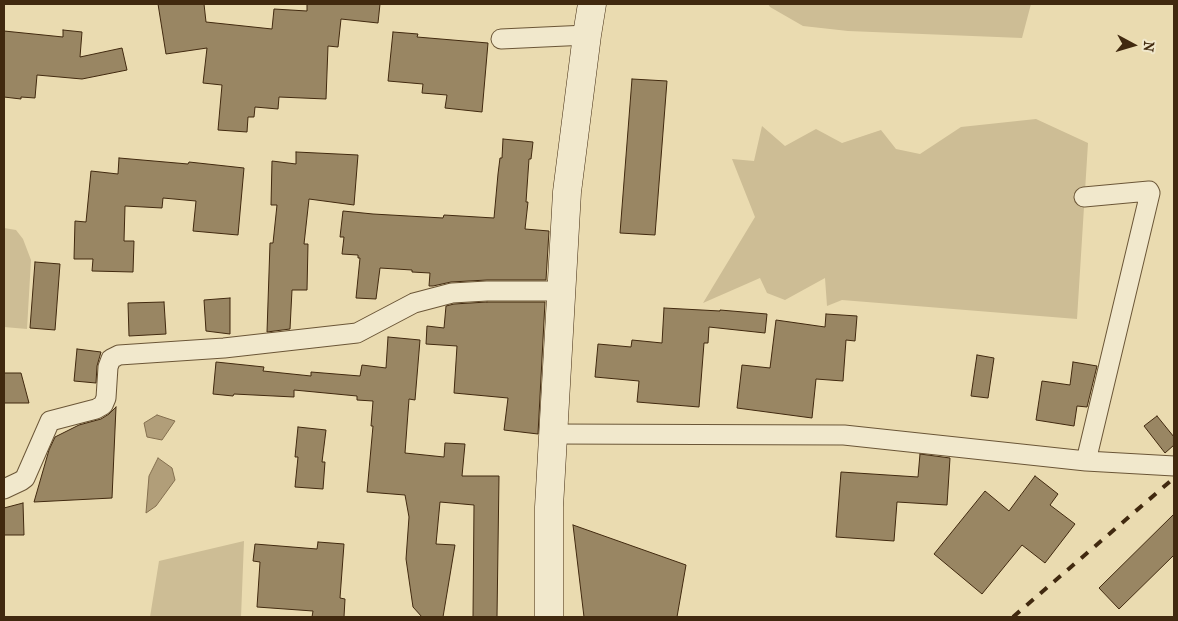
<!DOCTYPE html>
<style>
body{margin:0}
#map{position:relative;width:1178px;height:621px;overflow:hidden;background:#eadbb0;font-family:"IM FELL French Canon",serif}
canvas{display:block}
.frame{position:absolute;inset:0;border:5px solid #41290f;pointer-events:none}
.north{position:absolute;left:1108px;top:20px;width:50px;height:50px;-webkit-text-stroke:4px #f1e8cc;paint-order:stroke;rotate:96deg;font-size:14px;font-weight:700;line-height:20px;text-align:center;color:#41290f}
.north::after{content:'';display:block;margin:auto;width:18px;height:22px;background:#41290f;clip-path:polygon(50% 0,100% 100%,50% 72%,0 100%)}
</style>
<div id="map">
<canvas width="1178" height="621"></canvas>
<div class="frame"></div>
<div class="north">N</div>
</div>
<script>
const ctx = document.querySelector('canvas').getContext('2d');
ctx.lineJoin = 'round';
function paint(path, color) {
  ctx.fillStyle = color;
  ctx.fill(path, 'evenodd');
}
function poly(rows) {
  const path = new Path2D();
  for (const r of rows) {
    path.moveTo(r[0], r[1]);
    for (let i = 2; i < r.length; i += 2) path.lineTo(r[i], r[i + 1]);
  }
  return path;
}
function stroke(path, color, width, dash) {
  ctx.strokeStyle = color;
  ctx.lineWidth = width;
  ctx.lineCap = dash ? 'butt' : 'round';
  ctx.setLineDash(dash || []);
  ctx.stroke(path);
}
paint(poly([
 [768,4,1031,4,1022,38,848,31,803,26,770,7],
 [1036,119,1088,143,1077,319,842,300,827,306,825,278,785,300,767,293,760,278,703,303,755,217,732,159,754,161,762,126,785,146,816,129,842,143,881,130,896,149,920,154,961,127],
 [4,228,16,230,23,239,31,260,27,329,4,327],
 [244,541,241,617,150,617,159,561]
]), '#cdbd95');
const water = poly([
 [157,415,175,421,162,440,147,437,144,423,157,415],
 [158,458,172,468,175,480,156,506,146,513,149,476,158,458]
]);
paint(water, '#b19e79');
stroke(water, '#846f4f', 1);
const building = poly([
 [158,4,204,4,206,22,272,29,274,9,307,11,307,4,380,4,378,23,341,19,338,47,328,46,326,99,279,97,278,109,255,107,254,117,248,117,247,132,218,130,222,85,203,83,207,48,166,54,158,4],
 [63,30,82,32,80,57,122,48,127,70,82,79,37,75,35,98,21,97,21,99,4,97,4,31,63,37,63,30],
 [393,32,418,34,417,37,488,43,482,112,445,108,447,95,422,93,423,84,388,81,393,32],
 [632,79,667,81,655,235,620,233,632,79],
 [503,139,533,142,531,159,529,159,526,202,528,202,525,229,549,231,546,280,487,280,451,282,433,286,429,286,430,273,412,272,412,270,380,268,376,299,356,298,360,258,358,258,358,255,342,254,344,237,340,237,343,211,373,214,443,218,444,215,494,218,498,174,500,158,502,158,503,139],
 [296,152,358,155,354,205,309,199,304,244,308,244,307,290,292,290,290,329,267,332,270,243,273,243,277,205,271,205,272,161,296,164,296,152],
 [119,158,188,164,189,162,244,168,238,235,193,231,196,201,163,198,162,208,125,206,124,241,134,241,133,272,92,271,93,259,74,259,75,221,86,222,91,171,118,174,119,158],
 [35,262,60,264,55,330,30,328,35,262],
 [230,298,230,334,206,331,204,300,230,298],
 [164,302,166,334,129,336,128,303,164,302],
 [487,302,545,302,538,434,504,430,508,398,454,393,457,346,426,344,427,326,444,328,446,306,454,304,487,302],
 [664,308,720,311,720,310,767,314,765,333,709,327,708,343,704,343,699,407,637,402,639,381,595,377,598,344,631,347,632,340,662,343,664,308],
 [826,314,857,316,855,341,846,340,843,381,816,379,812,418,737,408,742,365,770,368,776,320,825,327,826,314],
 [388,337,420,340,415,400,409,399,405,453,444,457,445,443,465,444,462,476,499,476,497,617,473,617,474,505,440,502,436,544,455,545,443,617,422,617,413,607,406,559,409,517,405,495,367,492,373,426,371,426,373,401,357,400,357,396,294,390,294,397,234,394,233,396,213,394,216,362,264,367,263,371,311,376,311,372,360,376,362,365,386,368,388,337],
 [77,349,101,352,97,366,96,383,74,381,77,349],
 [977,355,994,358,988,398,971,396,977,355],
 [1073,362,1097,366,1087,407,1077,406,1074,426,1036,420,1042,381,1070,385,1073,362],
 [4,373,21,373,29,403,4,403,4,373],
 [116,407,112,498,34,502,49,450,55,437,79,425,101,419,109,414,116,407],
 [1157,416,1174,437,1174,445,1165,453,1144,426,1157,416],
 [298,427,326,430,322,462,325,462,323,489,295,487,298,457,295,457,298,427],
 [920,454,950,458,947,505,897,502,894,541,836,537,841,472,918,477,920,454],
 [1035,476,1058,494,1050,505,1075,524,1045,563,1022,545,982,594,934,554,985,491,1009,511,1035,476],
 [23,503,24,535,4,535,4,508,23,503],
 [1174,514,1174,555,1119,609,1099,588,1174,514],
 [573,525,686,565,677,617,584,617,573,525],
 [318,542,344,544,340,598,345,599,344,617,312,617,313,611,257,607,260,562,253,561,255,544,317,549,318,542]
]);
paint(building, '#998663');
stroke(building, '#41290f', 1);
const minor = poly([
 [501,39,587,35],
 [1084,197,1149,191,1150,193,1086,461],
 [553,434,844,435,1086,461,1174,466],
 [4,489,21,481,25,478,50,421,96,409,103,405,106,398,108,367,111,359,119,355,224,348,357,333,414,303,452,293,487,291,561,291]
]);
const secondary = poly([
 [549,617,549,507,567,192,587,35,592,4]
]);
stroke(minor, '#6b5637', 21);
stroke(secondary, '#41290f', 29);
stroke(minor, '#f1e8cc', 19);
stroke(secondary, '#f1e8cc', 28);
stroke(poly([
 [1013,617,1174,478]
]), '#41290f', 4, [9, 9]);
</script>
